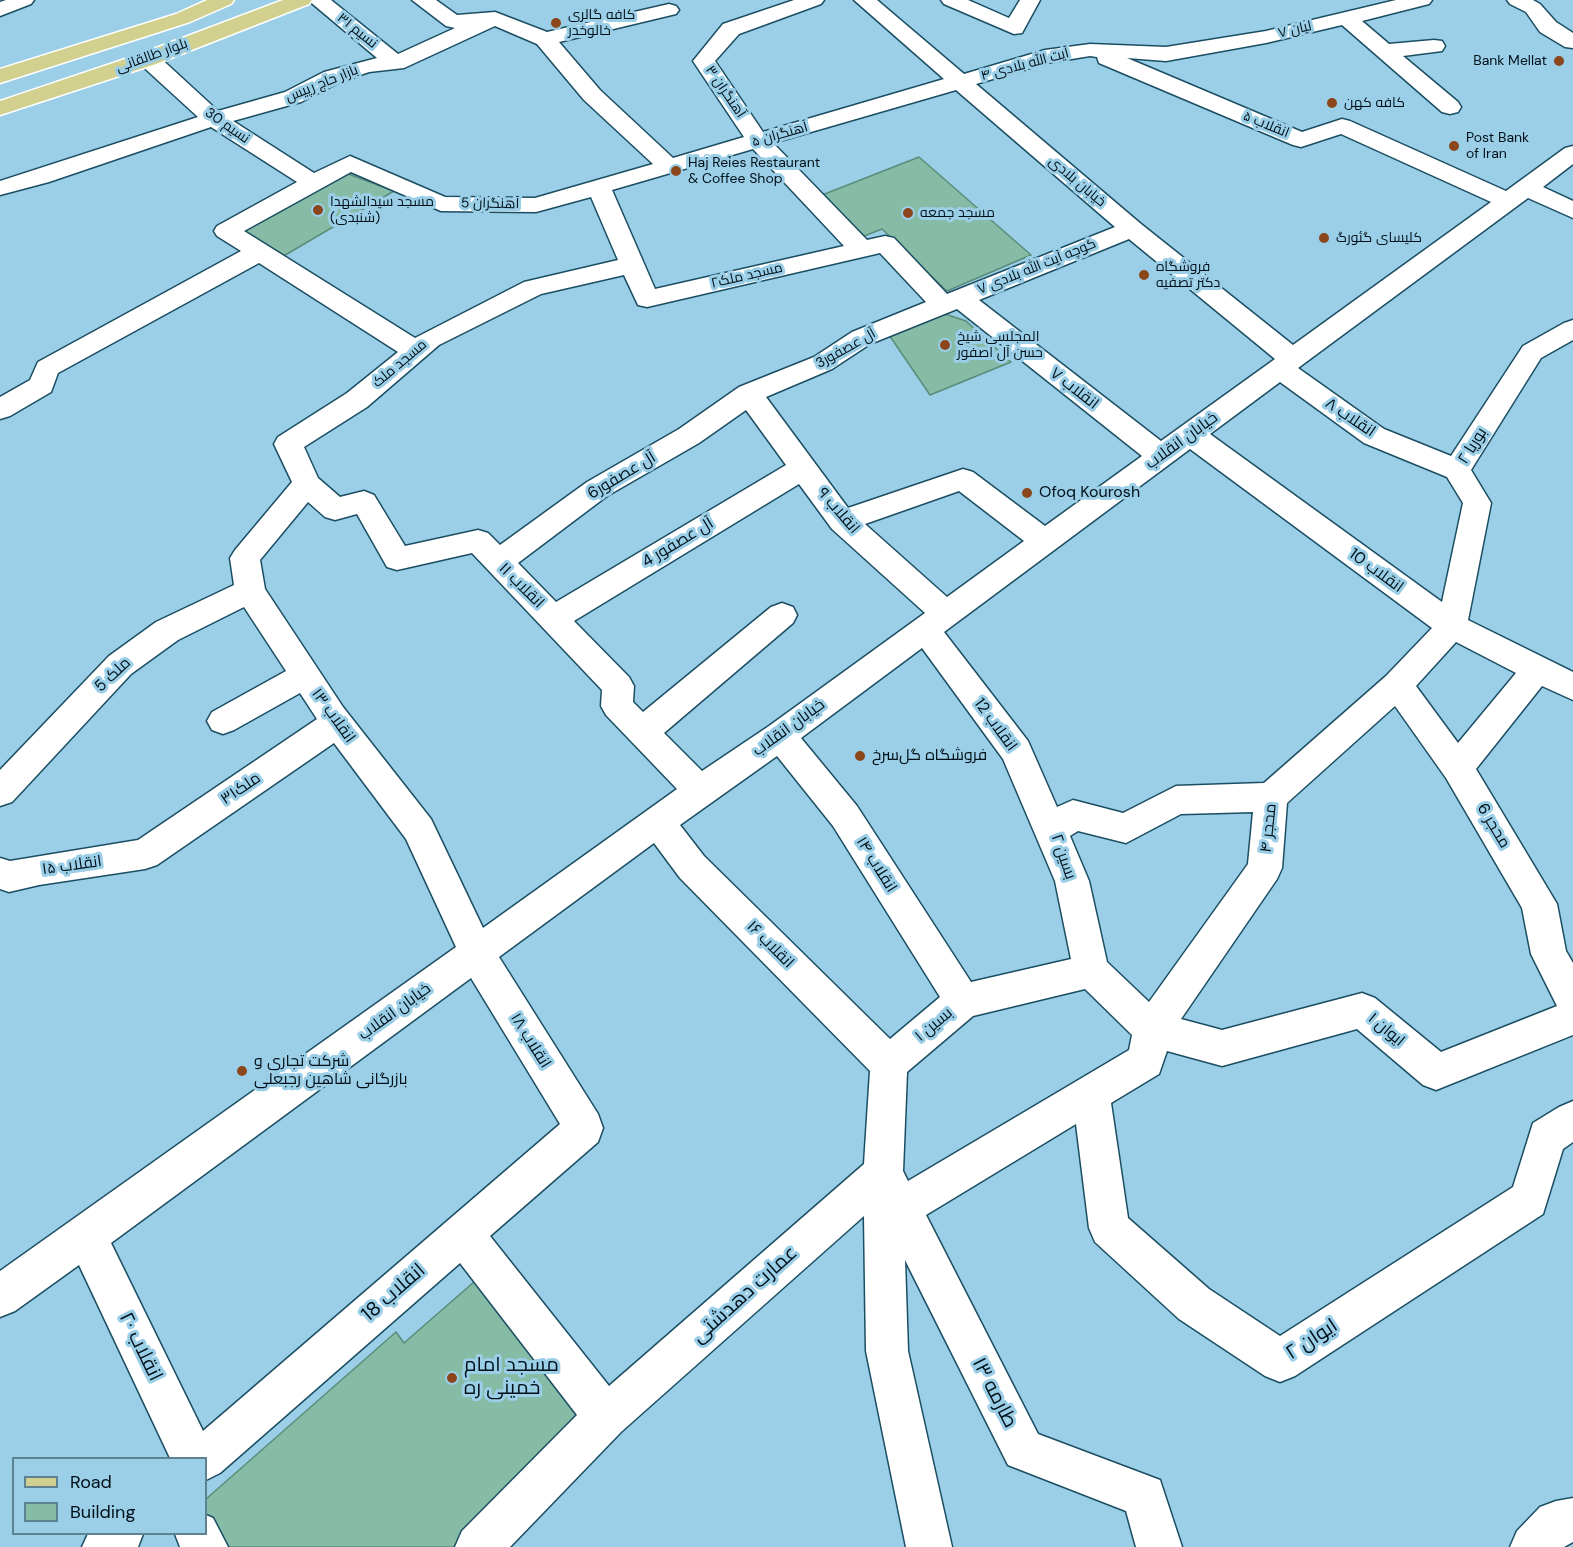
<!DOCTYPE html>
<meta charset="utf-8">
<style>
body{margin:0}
#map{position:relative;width:1573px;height:1547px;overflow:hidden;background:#9bcee7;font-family:"DM Sans",sans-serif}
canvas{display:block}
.legend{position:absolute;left:12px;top:1457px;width:195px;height:78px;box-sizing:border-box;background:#9bcee7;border:2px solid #5d8294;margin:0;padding:8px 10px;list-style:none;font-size:18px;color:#001018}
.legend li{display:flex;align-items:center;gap:12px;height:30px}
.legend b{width:30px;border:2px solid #5d8294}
</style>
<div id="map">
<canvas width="1573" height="1547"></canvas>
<ul class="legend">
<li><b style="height:8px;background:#d1d08e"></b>Road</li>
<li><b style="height:16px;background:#86bba6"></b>Building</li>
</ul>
</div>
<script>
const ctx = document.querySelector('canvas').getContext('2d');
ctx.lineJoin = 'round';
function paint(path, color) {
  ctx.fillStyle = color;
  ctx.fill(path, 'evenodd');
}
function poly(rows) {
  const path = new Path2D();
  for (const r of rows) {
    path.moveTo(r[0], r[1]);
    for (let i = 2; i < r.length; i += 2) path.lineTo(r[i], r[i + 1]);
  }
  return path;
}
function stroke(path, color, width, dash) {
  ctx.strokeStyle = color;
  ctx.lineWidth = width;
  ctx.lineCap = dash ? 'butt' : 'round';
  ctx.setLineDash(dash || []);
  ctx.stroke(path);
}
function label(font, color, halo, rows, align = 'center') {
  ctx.font = font + ' "DM Sans",Cairo,sans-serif';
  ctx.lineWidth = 6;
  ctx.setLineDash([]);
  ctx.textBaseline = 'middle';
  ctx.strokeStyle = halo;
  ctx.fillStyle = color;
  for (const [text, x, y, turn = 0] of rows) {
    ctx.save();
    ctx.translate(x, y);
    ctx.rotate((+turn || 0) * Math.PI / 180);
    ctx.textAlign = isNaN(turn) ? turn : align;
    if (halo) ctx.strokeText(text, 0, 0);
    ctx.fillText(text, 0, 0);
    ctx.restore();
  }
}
const building = poly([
 [919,157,1031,255,947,291,882,229,859,238,817,197,919,157],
 [343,172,394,191,282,257,241,229,343,172],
 [942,313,966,321,1011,362,930,395,885,329,942,313],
 [482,1275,587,1412,466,1547,224,1547,206,1517,206,1499,396,1332,404,1343,482,1275]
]);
paint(building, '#86bba6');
stroke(building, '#598d79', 1.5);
const minor = poly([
 [6,0,34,0,31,4,0,16,0,2,6,0],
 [308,0,331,0,398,54,455,28,446,26,412,0,436,0,457,15,495,12,547,32,669,4,676,6,679,10,676,14,559,42,600,90,673,158,744,137,693,61,723,24,794,0,824,0,821,4,739,34,715,61,763,132,944,79,854,0,877,0,964,74,1045,50,1090,44,1166,47,1266,31,1396,0,1432,0,1429,4,1362,21,1389,44,1434,40,1442,41,1445,46,1442,51,1403,56,1458,102,1461,107,1458,112,1450,114,1442,112,1342,25,1266,43,1166,61,1127,58,1302,132,1342,119,1350,121,1506,191,1565,148,1573,146,1573,164,1543,187,1573,201,1573,218,1528,198,1298,368,1384,429,1451,456,1523,346,1564,323,1573,320,1573,340,1541,358,1471,470,1491,503,1468,620,1573,672,1573,700,1542,686,1476,769,1557,904,1566,951,1573,963,1573,1035,1436,1090,1423,1085,1357,1029,1222,1066,1167,1051,1159,1074,1111,1103,1128,1218,1209,1289,1280,1336,1513,1187,1533,1123,1559,1107,1573,1101,1573,1142,1563,1149,1543,1214,1295,1376,1280,1382,1265,1376,1179,1319,1095,1242,1089,1228,1076,1124,926,1215,1038,1434,1160,1480,1182,1547,1136,1547,1126,1511,1008,1465,905,1260,908,1351,952,1547,906,1547,866,1351,864,1216,621,1432,510,1547,455,1547,462,1531,577,1415,460,1263,220,1473,206,1480,206,1458,170,1458,79,1265,15,1311,0,1317,0,1271,456,947,406,839,334,743,157,865,145,869,39,885,9,892,0,889,0,858,10,861,138,840,317,719,300,693,234,730,223,734,212,730,207,721,212,712,286,671,244,607,178,640,131,674,12,802,0,806,0,770,109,656,156,622,234,585,230,558,235,550,292,482,274,444,278,437,347,393,398,352,259,263,58,373,51,392,10,416,0,419,0,397,30,380,38,362,241,251,217,236,214,231,217,226,297,182,211,127,49,182,0,195,0,181,198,117,140,64,137,59,140,54,148,52,156,54,218,111,285,92,324,72,377,58,308,0],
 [495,26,537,44,584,100,653,164,535,198,445,197,350,156,314,173,233,121,301,102,340,82,369,72,404,68,495,26],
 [1090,56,1097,57,1099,63,1293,145,1301,147,1341,134,1491,202,1293,345,1141,224,976,84,1047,63,1090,56],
 [956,90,1115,227,947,294,894,238,885,236,867,240,773,143,956,90],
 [753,149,844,246,655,289,612,190,753,149],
 [351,172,441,211,536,212,591,197,618,260,524,282,415,338,244,231,351,172],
 [1129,239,1275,359,1161,441,979,300,1129,239],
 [880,253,926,302,852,332,814,357,739,387,679,429,587,482,500,545,488,533,478,530,405,546,374,495,364,491,340,497,318,478,304,447,367,407,439,345,541,294,624,275,638,305,647,307,880,253],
 [957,309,1142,456,1045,526,973,472,963,469,848,508,766,397,832,369,870,344,957,309],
 [1280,382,1364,443,1447,477,1463,503,1442,602,1210,434,1280,382],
 [746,410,786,465,556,602,518,563,607,496,699,443,746,410],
 [1190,449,1432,628,1386,676,1264,783,1176,786,1123,813,1073,800,1057,807,1028,741,944,632,1190,449],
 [799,484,832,529,925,613,769,726,702,771,664,733,793,623,797,615,793,607,782,603,771,607,643,712,633,702,634,686,629,677,574,621,799,484],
 [959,491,1024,541,947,597,865,524,959,491],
 [308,502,325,517,335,520,357,514,387,567,397,570,472,553,602,690,601,706,606,715,677,789,483,928,431,819,343,707,265,589,260,560,308,502],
 [1456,642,1516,673,1458,743,1416,686,1456,642],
 [922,648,1003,759,1055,881,1071,959,971,982,857,806,801,738,922,648],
 [1395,706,1446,778,1522,908,1531,954,1557,1006,1441,1052,1375,998,1362,993,1222,1030,1181,1019,1277,879,1282,868,1287,803,1395,706],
 [777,756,833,826,940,997,890,1039,704,856,680,825,777,756],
 [1253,812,1248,864,1149,1002,1107,962,1089,881,1070,836,1078,831,1126,843,1181,814,1253,812],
 [654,843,680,878,870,1071,864,1164,609,1386,490,1236,598,1142,603,1128,598,1114,499,957,654,843],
 [471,978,560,1124,203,1431,111,1243,471,978],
 [1085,989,1132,1035,1129,1050,908,1181,903,1171,907,1072,973,1016,1085,989],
 [941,0,968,0,1009,18,1020,0,1040,0,1022,33,1014,34,944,4,941,0],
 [1507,0,1533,0,1540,4,1556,22,1573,33,1573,48,1565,47,1540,32,1526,12,1510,4,1507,0],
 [1573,1498,1573,1542,1564,1547,1510,1547,1517,1531,1540,1507,1556,1501,1573,1498],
 [206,1515,213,1518,228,1547,180,1547,175,1534,206,1534,206,1515],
 [88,1534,143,1534,138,1547,82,1547,88,1534]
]);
const major = poly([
 [207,0,234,0,231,4,190,22,0,83,0,69,176,14,207,0],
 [283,0,312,0,309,4,156,64,0,115,0,101,140,54,283,0]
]);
stroke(minor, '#1b4e62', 3);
stroke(major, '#fff', 3);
paint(minor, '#fff');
paint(major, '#d1d08e');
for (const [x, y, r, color] of [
 [556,23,6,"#8b461c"],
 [1559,61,6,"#8b461c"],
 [1332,103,6,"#8b461c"],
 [1454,146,6,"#8b461c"],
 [676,171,6,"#8b461c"],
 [318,210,6,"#8b461c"],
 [908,213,6,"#8b461c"],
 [1324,238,6,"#8b461c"],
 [1144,275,6,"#8b461c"],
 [945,345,6,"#8b461c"],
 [1027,493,6,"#8b461c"],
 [860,756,6,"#8b461c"],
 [242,1071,6,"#8b461c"],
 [452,1378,6,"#8b461c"]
]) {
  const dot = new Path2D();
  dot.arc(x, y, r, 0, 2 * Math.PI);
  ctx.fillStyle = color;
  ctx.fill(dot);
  stroke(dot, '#9bcee7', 2);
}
label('14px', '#001018', '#9bcee7', [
 ["کافه گالری",568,15],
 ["خالوخدر",568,31],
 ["Bank Mellat",1547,61,"right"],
 ["کافه کهن",1344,103],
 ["Post Bank",1466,138],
 ["of Iran",1466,154],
 ["Haj Reies Restaurant",688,163],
 ["& Coffee Shop",688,179],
 ["مسجد سیدالشهدا",330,202],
 ["(شنبدی)",330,218],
 ["مسجد جمعه",920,213],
 ["کلیسای گئورگ",1336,238],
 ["فروشگاه",1156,267],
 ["دکتر تصفیه",1156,283],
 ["المجلسی شیخ",957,337],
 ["حسن آل اصفور",957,353]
], 'left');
label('14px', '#001018', '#9bcee7', [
 ["لیان ۷",1295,30,-13],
 ["نسیم ۳۱",357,31,39],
 ["بلوار طالقانی",152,56,-20],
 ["آیت الله بلادی ۴",1025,65,-15],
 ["بازار حاج رپیس",322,84,-22],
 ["آهنگران ۳",725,92,56],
 ["انقلاب ۵",1266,125,22],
 ["نسیم 30",227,126,35],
 ["آهنگران ۵",780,135,-16],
 ["خیابان بلادی",1077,182,40],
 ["آهنگران 5",490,204,1],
 ["کوچه آیت الله بلادی ۷",1037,267,-22],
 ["مسجد ملک۲",747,276,-13],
 ["آل عصفور3",846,349,-29],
 ["مسجد ملک",400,364,-40]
]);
label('16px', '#001018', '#9bcee7', [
 ["انقلاب ۷",1074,389,38],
 ["انقلاب ۸",1350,418,34],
 ["خیابان انقلاب",1182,441,-36],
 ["بوریا ۲",1473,446,-58],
 ["آل عصفور6",622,476,-31],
 ["انقلاب ۹",838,511,49],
 ["آل عصفور 4",678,543,-31],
 ["انقلاب 10",1376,571,36],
 ["انقلاب ۱۱",521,586,45],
 ["ملک 5",113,675,-43],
 ["انقلاب ۱۳",333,716,54],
 ["انقلاب 12",995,725,54],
 ["خیابان انقلاب",789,728,-36],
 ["ملک۳۱",241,789,-34],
 ["محجر 6",1493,826,59],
 ["محجر ۴",1269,828,-84],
 ["بسین ۲",1063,857,71],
 ["انقلاب ۱۴",876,865,58],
 ["انقلاب ۱۵",72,866,-8],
 ["انقلاب ۱۶",770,945,45],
 ["خیابان انقلاب",395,1012,-36],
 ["بسین ۱",934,1025,-40],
 ["ایوان ۱",1386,1030,40],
 ["انقلاب ۱۸",530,1041,58]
]);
label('16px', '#001018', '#9bcee7', [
 ["Ofoq Kourosh",1039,493],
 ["فروشگاه گل‌سرخ",872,756],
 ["شرکت تجاری و",254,1062],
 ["بازرگانی شاهین رجبعلی",254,1080]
], 'left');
label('20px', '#001018', '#9bcee7', [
 ["انقلاب 18",394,1293,-41],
 ["عمارت دهدشتی",745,1295,-42],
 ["ایوان ۲",1312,1340,-33],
 ["انقلاب ۲۰",140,1347,64],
 ["طارمه ۱۳",994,1393,63]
]);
label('20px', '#001018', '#9bcee7', [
 ["مسجد امام",464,1366],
 ["خمینی ره",464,1389]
], 'left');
</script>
